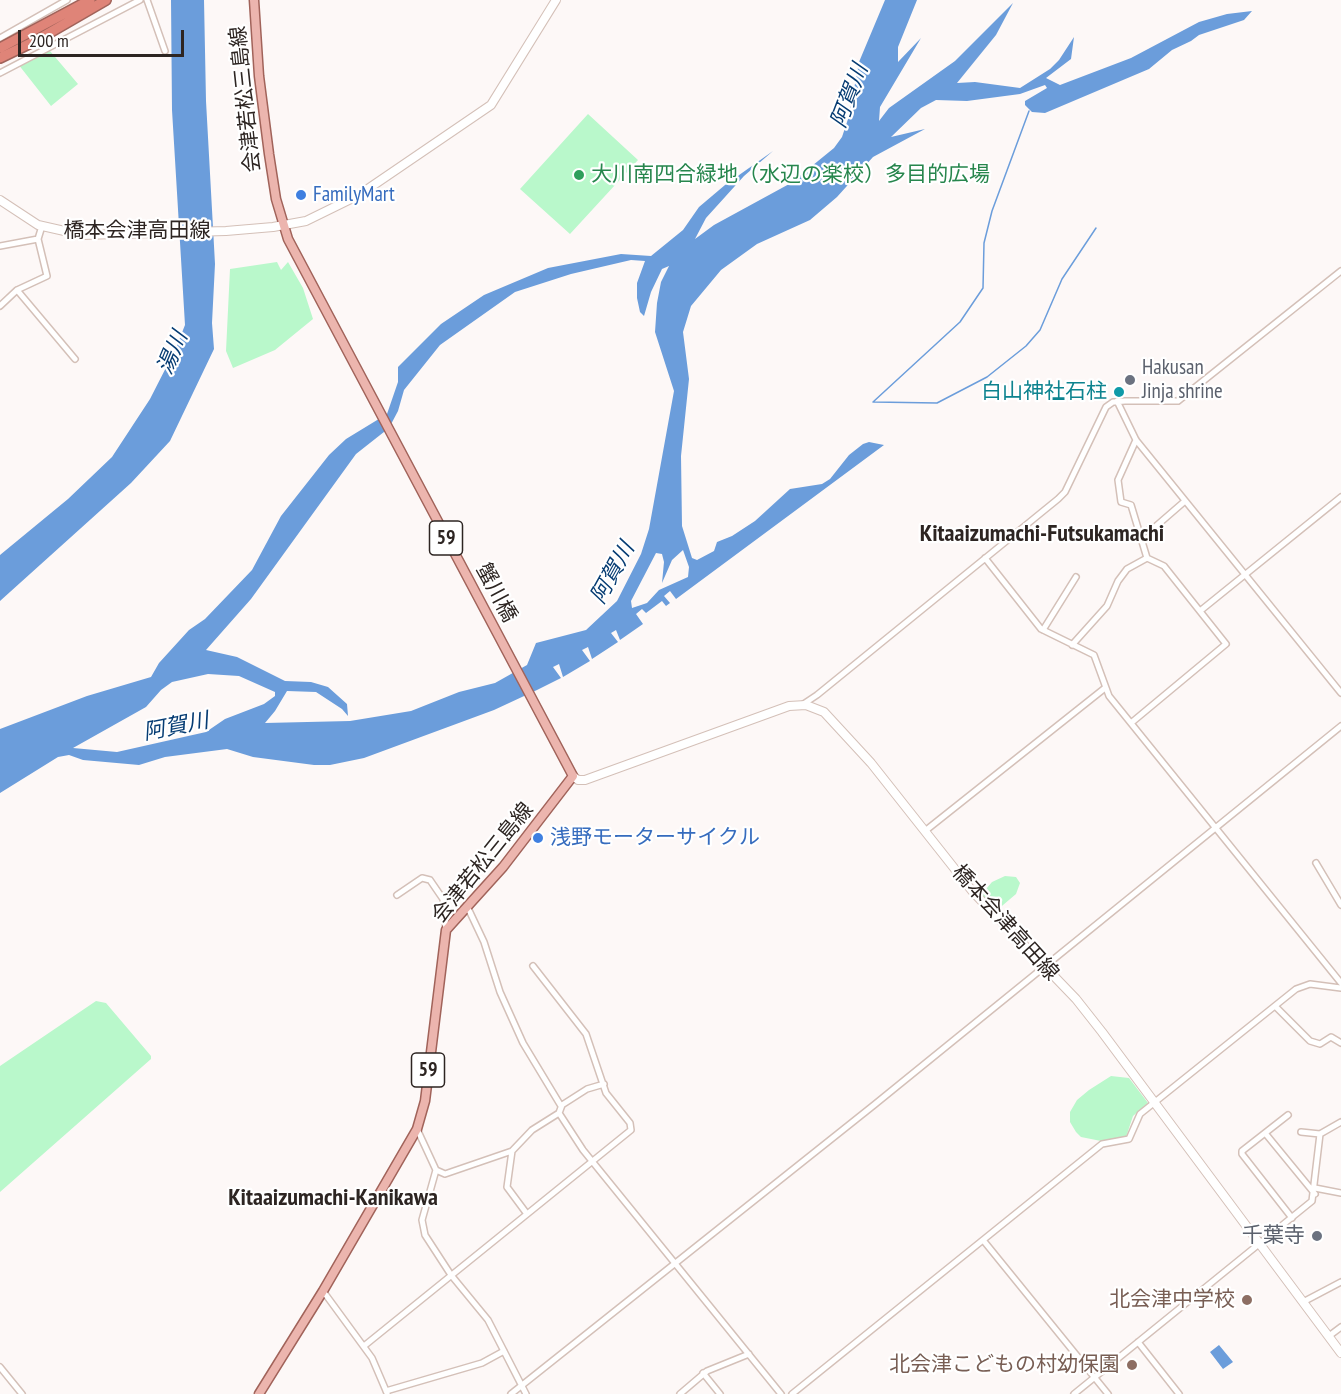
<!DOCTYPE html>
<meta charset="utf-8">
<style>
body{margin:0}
#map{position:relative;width:1341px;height:1394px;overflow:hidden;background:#fdf8f7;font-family:"PT Sans Narrow",sans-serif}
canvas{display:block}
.scale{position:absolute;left:18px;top:30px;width:166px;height:27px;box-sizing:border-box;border:3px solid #2d2522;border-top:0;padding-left:8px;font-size:18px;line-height:21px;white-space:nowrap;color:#2d2522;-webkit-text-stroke:4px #fff;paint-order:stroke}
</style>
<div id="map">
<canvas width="1341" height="1394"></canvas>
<div class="scale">200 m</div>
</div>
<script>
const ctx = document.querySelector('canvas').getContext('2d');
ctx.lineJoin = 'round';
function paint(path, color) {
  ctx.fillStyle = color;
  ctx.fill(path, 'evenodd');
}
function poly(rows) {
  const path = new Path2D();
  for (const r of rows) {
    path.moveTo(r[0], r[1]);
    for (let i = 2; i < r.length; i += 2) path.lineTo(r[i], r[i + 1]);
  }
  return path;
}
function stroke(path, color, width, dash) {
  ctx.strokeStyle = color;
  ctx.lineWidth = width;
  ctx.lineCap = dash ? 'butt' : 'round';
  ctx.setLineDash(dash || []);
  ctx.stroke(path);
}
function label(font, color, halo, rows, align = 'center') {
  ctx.font = font + ' "PT Sans Narrow","Noto Sans JP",sans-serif';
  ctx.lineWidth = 4.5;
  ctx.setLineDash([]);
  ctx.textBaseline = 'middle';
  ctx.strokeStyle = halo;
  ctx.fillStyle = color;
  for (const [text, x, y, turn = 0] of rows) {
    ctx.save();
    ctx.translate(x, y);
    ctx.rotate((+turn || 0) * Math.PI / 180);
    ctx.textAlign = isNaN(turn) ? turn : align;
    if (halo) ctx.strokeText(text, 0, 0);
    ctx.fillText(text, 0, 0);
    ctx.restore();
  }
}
paint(poly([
 [50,51,78,84,51,106,18,64],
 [588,114,638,160,570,234,520,189],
 [277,262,281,270,288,262,303,288,313,319,275,350,233,368,226,351,230,269],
 [1005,876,1016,877,1020,883,1016,894,996,911,981,895,992,882],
 [96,1001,106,1003,151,1056,151,1059,0,1192,0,1066],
 [1111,1076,1129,1078,1148,1103,1133,1116,1126,1137,1101,1141,1081,1137,1076,1132,1070,1122,1070,1112,1077,1100,1089,1090]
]), '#b9f8cb');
paint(poly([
 [171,0,204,0,206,101,215,264,212,323,214,349,170,441,131,483,0,601,0,555,68,499,112,457,150,399,175,350,185,325,172,110],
 [885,0,917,0,898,47,898,62,921,38,880,107,879,121,889,108,955,61,1013,3,996,35,957,83,975,82,1020,88,1050,69,1059,60,1074,37,1071,59,1046,78,1060,85,1131,58,1199,22,1227,14,1252,11,1244,20,1199,35,1191,41,1172,50,1149,69,1045,113,1032,112,1025,105,1025,101,1047,88,1045,85,1020,94,967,101,936,100,921,108,891,137,925,129,873,157,837,197,810,220,757,244,721,270,691,306,683,332,689,379,681,456,682,526,692,558,697,560,714,551,717,542,732,536,755,521,790,489,822,484,830,479,849,455,863,444,869,442,884,445,676,599,670,591,664,596,670,603,666,606,662,601,646,613,642,609,636,614,643,624,620,640,616,630,611,633,618,642,592,659,588,647,582,650,590,661,563,677,559,664,553,667,561,678,537,690,494,710,364,758,330,765,314,765,253,757,227,749,165,757,139,765,83,760,69,755,58,757,0,793,0,729,87,696,151,677,159,663,189,630,205,619,252,570,281,516,329,455,346,439,387,414,398,382,398,367,441,324,484,295,548,268,621,254,651,256,683,230,699,207,725,185,773,151,744,176,706,218,695,239,714,225,791,183,834,148,842,137,849,116,859,62],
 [631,260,645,261,637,283,637,298,640,312,644,316,651,292,662,269,669,266,661,282,657,303,655,332,674,391,649,529,641,554,617,601,586,630,536,643,527,665,495,683,459,692,411,711,350,721,265,723,275,711,287,691,316,692,342,709,348,716,347,704,328,687,311,682,285,681,237,657,206,650,251,599,356,454,389,428,398,411,404,390,440,345,515,292,571,274],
 [683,550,689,567,688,577,659,590,647,603,632,608,631,601,656,553,662,554,664,562,662,583,672,560],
 [208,674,239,676,275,692,275,696,264,704,225,719,206,732,117,752,73,748,146,707,161,690,172,682],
 [1219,1345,1233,1362,1223,1369,1210,1352]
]), '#6b9ddb');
stroke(poly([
 [873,402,960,322,983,288,984,243,992,211,1029,111],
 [874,402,937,403,987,377,1026,346,1040,330,1062,279,1096,228]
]), '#6b9ddb', 1.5);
const street = poly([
 [147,0,165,51],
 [0,38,67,0],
 [0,73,140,0],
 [0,246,38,239],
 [17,290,75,359],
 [0,306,17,290,47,276,38,239,42,226],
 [1117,401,1136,440,1341,693],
 [1136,440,1118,480,1121,502,1131,505,1147,558],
 [1140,534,1155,527,1185,501],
 [985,558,1041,629,1094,655,1109,696,1341,983],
 [1200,611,1341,497],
 [1043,630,1076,577],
 [1072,645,1107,606,1118,581,1127,569,1147,558,1164,566,1226,644,1131,723],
 [802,705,817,695,1058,499,1065,492,1106,407,1113,402,1125,401,1178,401,1341,271],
 [925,831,1105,688],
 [1316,863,1341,905],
 [397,895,422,878,430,880,443,899,446,930],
 [467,906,484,942,500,992,523,1043,561,1106],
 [1275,1006,1310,1041,1320,1044,1331,1037,1341,1043],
 [559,1113,583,1150,781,1394],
 [1288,1115,1242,1151,1242,1154,1292,1218],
 [417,1129,436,1170,445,1174,512,1151],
 [1301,1132,1320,1134,1341,1122],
 [1265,1133,1315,1194],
 [436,1170,422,1220,425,1235,451,1275,488,1320,526,1394],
 [1315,1188,1341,1193],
 [527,1214,507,1187,512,1151,532,1130,559,1113,562,1105,587,1089,604,1084],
 [983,1240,1108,1394],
 [323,1291,372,1358,387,1393],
 [1303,1302,1341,1282],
 [1329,1336,1341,1327],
 [1138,1342,1179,1394],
 [364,1346,631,1130,630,1123,606,1093,586,1034,533,966],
 [0,1367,22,1394],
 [703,1373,720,1394],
 [386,1391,482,1363,504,1351],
 [511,1394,874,1105,1341,726],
 [680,1394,707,1371,749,1354],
 [792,1394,1102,1144,1129,1139,1140,1114,1296,989,1310,984,1341,988],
 [1074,1394,1312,1201,1320,1134]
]);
const secondary = poly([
 [0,200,38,225,82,235,226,231,273,227,306,221,359,195,491,105,556,0],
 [573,776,578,780,585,780,789,706,806,705,824,712,871,763,973,892,1076,999,1102,1032,1341,1353]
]);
const primary = poly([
 [254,0,259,76,269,154,276,199,288,239,573,776,503,867,446,930,425,1101,417,1129,323,1291,259,1394]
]);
const highway = poly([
 [0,48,90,0],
 [0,58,37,40,106,0]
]);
stroke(street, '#d4c0b8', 8);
stroke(secondary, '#d4c0b8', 10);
stroke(primary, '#a1635a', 11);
stroke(highway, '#a1635a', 12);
stroke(street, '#fff', 5);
stroke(secondary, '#fff', 8);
stroke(primary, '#ecb5ae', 8);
stroke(highway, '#df8478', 9);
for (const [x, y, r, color] of [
 [579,175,6,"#2e9e5b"],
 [301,195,6,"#3f7fe0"],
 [1130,380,6,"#6b7280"],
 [1119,392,6,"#0f9aa8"],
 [538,838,6,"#3f7fe0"],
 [1317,1236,6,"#6b7280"],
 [1247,1300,6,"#8d6e63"],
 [1132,1365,6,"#8d6e63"]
]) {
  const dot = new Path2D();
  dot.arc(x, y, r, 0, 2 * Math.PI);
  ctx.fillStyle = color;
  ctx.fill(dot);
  stroke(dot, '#fff', 2);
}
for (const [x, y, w] of [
 [446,538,33],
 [428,1070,33]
]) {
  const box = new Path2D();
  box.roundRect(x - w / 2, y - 17, w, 34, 4.5);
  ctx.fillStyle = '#fff';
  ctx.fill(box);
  stroke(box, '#2d2522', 1.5);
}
label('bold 20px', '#2d2522', null, [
 ["59",446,538],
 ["59",428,1070]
]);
label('21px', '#2d2522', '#fff', [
 ["会津若松三島線",246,99,-96],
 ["橋本会津高田線",137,231],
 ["蟹川橋",496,593,62],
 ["会津若松三島線",483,863,-51],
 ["橋本会津高田線",1005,923,48]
]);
label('21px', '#27864d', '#fff', [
 ["大川南四合緑地（水辺の楽校）多目的広場",591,175]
], 'left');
label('21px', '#366cbe', '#fff', [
 ["FamilyMart",313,195],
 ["浅野モーターサイクル",550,838]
], 'left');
label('21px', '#5b616d', '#fff', [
 ["Hakusan",1142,368],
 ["Jinja shrine",1142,392],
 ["千葉寺",1305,1236,"right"]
], 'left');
label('21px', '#0d838f', '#fff', [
 ["白山神社石柱",1107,392]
], 'right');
label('21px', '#785e54', '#fff', [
 ["北会津中学校",1235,1300],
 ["北会津こどもの村幼保園",1120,1365]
], 'right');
label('italic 22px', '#063c73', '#fff', [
 ["阿賀川",850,96,-69],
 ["湯川",173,353,-67],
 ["阿賀川",613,573,-61],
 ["阿賀川",176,727,-11]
]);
label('bold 24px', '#2d2522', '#fff', [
 ["Kitaaizumachi-Futsukamachi",1042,534],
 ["Kitaaizumachi-Kanikawa",333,1198]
]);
</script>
